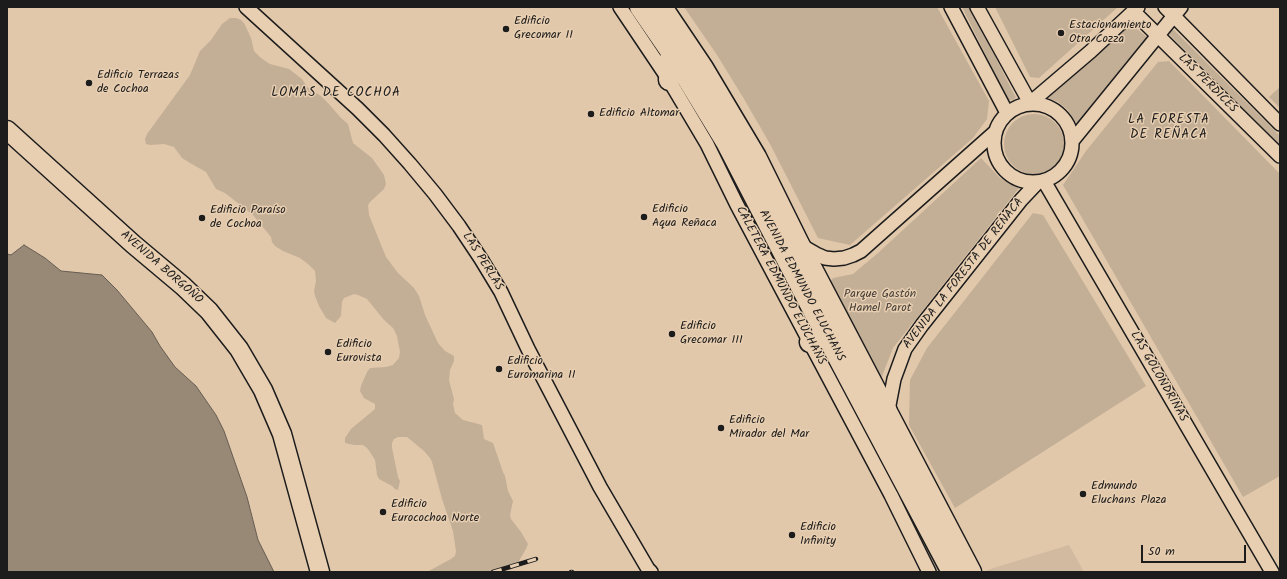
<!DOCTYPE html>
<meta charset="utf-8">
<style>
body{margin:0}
#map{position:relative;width:1287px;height:579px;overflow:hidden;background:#e1c8ab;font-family:Kalam,sans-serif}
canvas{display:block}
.frame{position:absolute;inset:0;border:8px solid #1c1c1c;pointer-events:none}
.scale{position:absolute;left:1141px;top:545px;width:105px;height:18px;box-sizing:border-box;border:2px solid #1c1c1c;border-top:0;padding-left:5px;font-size:12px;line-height:14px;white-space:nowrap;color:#1c1c1c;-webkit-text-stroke:3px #e9cfb1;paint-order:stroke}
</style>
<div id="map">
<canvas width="1287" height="579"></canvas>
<div class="frame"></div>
<div class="scale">50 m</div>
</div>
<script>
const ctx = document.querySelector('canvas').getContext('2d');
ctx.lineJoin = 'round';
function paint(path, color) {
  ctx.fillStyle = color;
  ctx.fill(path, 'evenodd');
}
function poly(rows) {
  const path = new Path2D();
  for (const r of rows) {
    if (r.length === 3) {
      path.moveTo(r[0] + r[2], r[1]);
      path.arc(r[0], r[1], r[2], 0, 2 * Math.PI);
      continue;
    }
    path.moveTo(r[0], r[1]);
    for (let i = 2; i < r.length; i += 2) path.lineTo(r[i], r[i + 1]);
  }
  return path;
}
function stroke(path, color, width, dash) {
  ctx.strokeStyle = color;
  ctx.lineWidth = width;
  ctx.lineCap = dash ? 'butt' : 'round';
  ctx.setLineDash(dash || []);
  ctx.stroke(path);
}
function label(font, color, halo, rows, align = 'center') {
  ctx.font = font + ' Kalam,sans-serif';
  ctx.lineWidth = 3;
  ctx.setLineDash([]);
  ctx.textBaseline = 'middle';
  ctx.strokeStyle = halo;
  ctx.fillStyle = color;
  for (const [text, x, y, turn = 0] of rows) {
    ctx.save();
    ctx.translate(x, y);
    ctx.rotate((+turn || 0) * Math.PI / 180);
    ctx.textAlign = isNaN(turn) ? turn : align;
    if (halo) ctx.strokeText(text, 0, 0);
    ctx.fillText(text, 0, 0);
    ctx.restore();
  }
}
paint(poly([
 [1069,545,1084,572,988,572,987,570]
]), '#d1baa0');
paint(poly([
 [684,7,937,7,989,101,987,119,973,138,850,245,818,238,770,144,744,99,717,55],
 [962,7,970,7,1015,96,1016,97,1013,100,1008,100],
 [995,7,1118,7,1039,78,1030,77],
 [230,18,236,18,241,20,244,23,251,38,254,51,261,58,270,64,289,69,302,79,307,87,321,96,328,103,341,118,348,124,353,143,372,158,384,175,386,184,384,189,370,202,368,205,369,215,386,257,398,273,414,288,419,296,425,315,438,343,445,351,454,356,454,361,450,370,449,380,454,399,453,404,455,413,463,420,482,425,484,439,493,443,503,472,505,476,508,491,513,501,510,515,511,519,521,532,528,544,526,549,516,566,512,569,498,572,427,572,451,559,455,556,456,551,453,531,442,499,432,462,430,458,424,451,407,437,398,437,394,439,392,443,392,448,398,477,400,481,398,490,395,489,392,486,379,479,377,475,375,460,370,452,367,448,363,445,354,445,345,443,345,438,351,429,375,409,375,404,364,398,360,391,361,386,367,372,370,368,386,367,393,365,399,358,400,352,397,336,393,328,384,320,367,299,358,295,354,294,344,298,342,302,341,316,335,323,326,318,319,306,315,296,314,291,316,281,315,271,308,264,300,258,283,251,275,246,272,242,271,237,253,215,225,193,216,189,206,172,190,163,182,158,174,147,164,144,150,145,146,144,145,139,147,134,190,75,200,51,211,40,222,24],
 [1130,23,1148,38,1077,124,1067,109,1058,102,1048,98],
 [1172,30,1174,30,1280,136,1280,145,1170,35,1169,33],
 [1169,61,1280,174,1280,476,1243,497,1063,185,1086,151,1158,62],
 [1280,87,1280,108,1269,97],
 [1034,144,30],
 [981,158,1000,178,1019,188,893,348,879,384,827,285,833,278,853,274,878,253],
 [1033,213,1043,215,1146,386,955,508,909,425,910,380,927,348],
 [821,345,945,572,936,572,876,454,820,348]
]), '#c3ae96');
const water = poly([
 [24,245,45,258,61,271,102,275,117,290,152,332,160,346,175,367,196,386,216,415,224,431,247,497,258,540,274,572,7,572,7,254,11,255,24,245]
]);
paint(water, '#988876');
stroke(water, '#665d52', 1);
const minor = poly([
 [246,7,358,109,384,135,410,164,435,194,459,226,481,259,501,292,528,349,600,487,648,569,651,572],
 [620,7,669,80,707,144,737,205,891,495,929,572],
 [951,7,1007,113],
 [977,7,1030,103,1091,51,1138,7],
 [1165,7,1280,124],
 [1133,11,1280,156],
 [1033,143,39],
 [1073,140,1181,7],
 [1044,181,1272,572],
 [802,246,816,254,825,258,834,259,844,258,853,255,861,251,995,132],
 [890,414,889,405,894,379,905,349,922,325,1021,200,1038,182]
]);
const secondary = poly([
 [7,130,133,244,183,286,209,311,239,349,263,390,282,434,320,572]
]);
const primary = poly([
 [640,7,671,52,726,142,815,314,952,572],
 [662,7,703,68,756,157,799,244,971,572],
 [669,80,671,49],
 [810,342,827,335,838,334]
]);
stroke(minor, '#1c1c1c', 16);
stroke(secondary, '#1c1c1c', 21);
stroke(primary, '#1c1c1c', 23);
stroke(minor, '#e9cfb1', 13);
stroke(secondary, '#e9cfb1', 18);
stroke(primary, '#e9cfb1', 20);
const rail = poly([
 [493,572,536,559],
 [571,572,572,572]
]);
stroke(rail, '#1c1c1c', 4.5);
stroke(rail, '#e9cfb1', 3, [9]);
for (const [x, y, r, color] of [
 [506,29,4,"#1c1c1c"],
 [1061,33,4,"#1c1c1c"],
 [89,83,4,"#1c1c1c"],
 [591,114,4,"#1c1c1c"],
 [644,217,4,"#1c1c1c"],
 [202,218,4,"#1c1c1c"],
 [672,334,4,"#1c1c1c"],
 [328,352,4,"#1c1c1c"],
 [499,369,4,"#1c1c1c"],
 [721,428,4,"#1c1c1c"],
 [1083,494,4,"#1c1c1c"],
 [383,512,4,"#1c1c1c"],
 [792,535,4,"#1c1c1c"]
]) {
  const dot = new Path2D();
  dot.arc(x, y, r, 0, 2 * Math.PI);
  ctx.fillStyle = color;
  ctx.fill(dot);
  stroke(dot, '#e9cfb1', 1.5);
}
label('12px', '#1c1c1c', '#e9cfb1', [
 ["Edificio",514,22],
 ["Grecomar II",514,36],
 ["Estacionamiento",1069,26],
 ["Otra Cozza",1069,40],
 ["Edificio Terrazas",97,76],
 ["de Cochoa",97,90],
 ["Edificio Altomar",599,114],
 ["Edificio",652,210],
 ["Aqua Reñaca",652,224],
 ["Edificio Paraíso",210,211],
 ["de Cochoa",210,225],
 ["Edificio",680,327],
 ["Grecomar III",680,341],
 ["Edificio",336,345],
 ["Eurovista",336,359],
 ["Edificio",507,362],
 ["Euromarina II",507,376],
 ["Edificio",729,421],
 ["Mirador del Mar",729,435],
 ["Edmundo",1091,487],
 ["Eluchans Plaza",1091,501],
 ["Edificio",391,505],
 ["Eurocochoa Norte",391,519],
 ["Edificio",800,528],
 ["Infinity",800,542]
], 'left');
label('12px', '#1c1c1c', '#e9cfb1', [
 ["LAS PERDICES",1207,84,45],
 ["LAS PERLAS",482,262,58],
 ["AVENIDA BORGOÑO",161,268,41],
 ["AVENIDA LA FORESTA DE REÑACA",964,274,-52],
 ["CALETERA EDMUNDO ELUCHANS",780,286,62],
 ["AVENIDA EDMUNDO ELUCHANS",801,286,62],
 ["LAS GOLONDRINAS",1158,377,60]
]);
label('12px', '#46403a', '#e9cfb1', [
 ["Parque Gastón",880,295],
 ["Hamel Parot",880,309]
]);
ctx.letterSpacing = '1px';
label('13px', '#1c1c1c', '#e9cfb1', [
 ["LOMAS DE COCHOA",336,94],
 ["LA FORESTA",1169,121],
 ["DE REÑACA",1169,136]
]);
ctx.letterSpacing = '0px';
</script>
